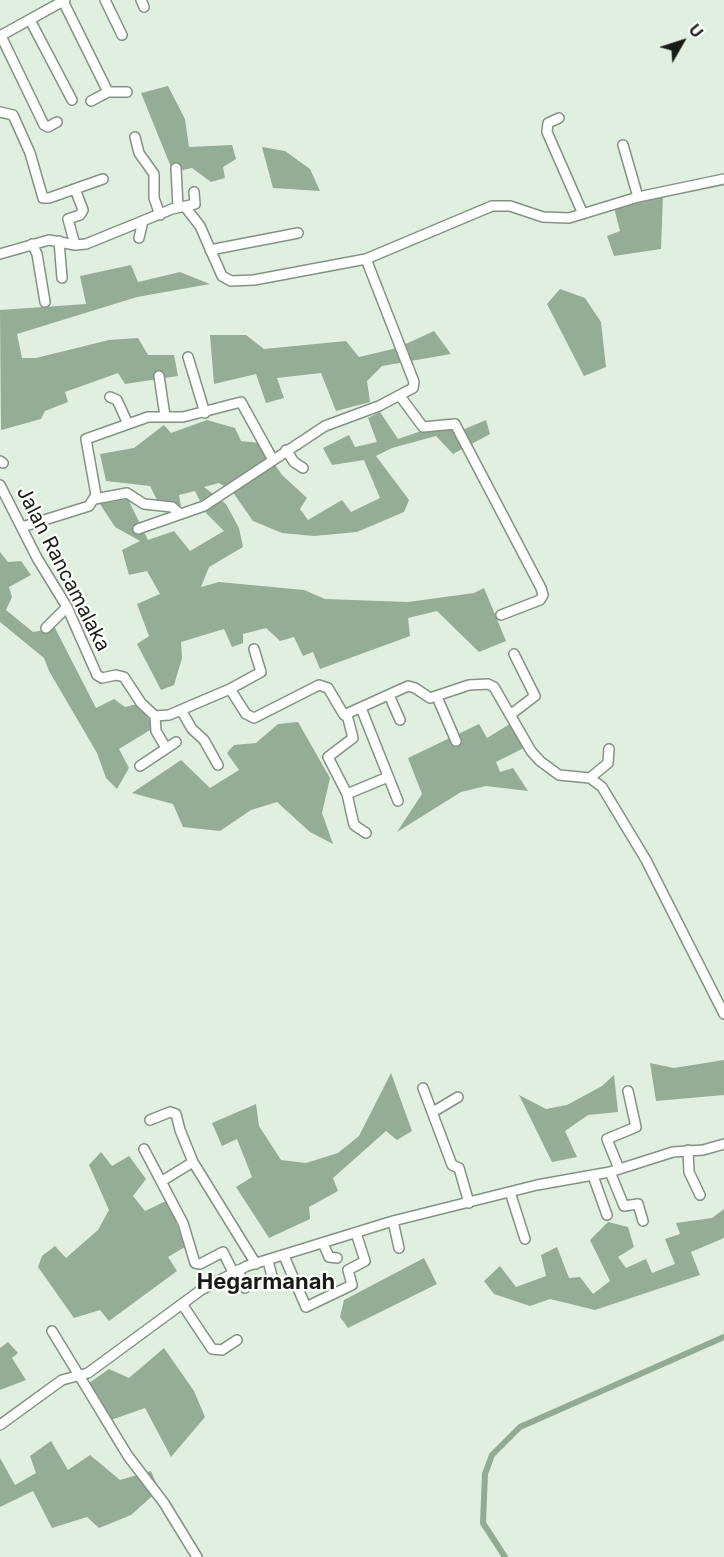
<!DOCTYPE html>
<style>
body{margin:0}
#map{position:relative;width:724px;height:1557px;overflow:hidden;background:#e0efe0;font-family:Inter,sans-serif}
canvas{display:block}
.north{position:absolute;left:652px;top:12px;width:60px;height:60px;-webkit-text-stroke:4px #fff;paint-order:stroke;rotate:51deg;font-size:16px;font-weight:700;line-height:24px;text-align:center;color:#171c17}
.north::after{content:'';display:block;margin:auto;width:21px;height:27px;background:#171c17;clip-path:polygon(50% 0,100% 100%,50% 72%,0 100%)}
</style>
<div id="map">
<canvas width="724" height="1557"></canvas>
<div class="north">U</div>
</div>
<script>
const ctx = document.querySelector('canvas').getContext('2d');
ctx.lineJoin = 'round';
function paint(path, color) {
  ctx.fillStyle = color;
  ctx.fill(path, 'evenodd');
}
function poly(rows) {
  const path = new Path2D();
  for (const r of rows) {
    path.moveTo(r[0], r[1]);
    for (let i = 2; i < r.length; i += 2) path.lineTo(r[i], r[i + 1]);
  }
  return path;
}
function stroke(path, color, width, dash) {
  ctx.strokeStyle = color;
  ctx.lineWidth = width;
  ctx.lineCap = dash ? 'butt' : 'round';
  ctx.setLineDash(dash || []);
  ctx.stroke(path);
}
function label(font, color, halo, rows, align = 'center') {
  ctx.font = font + ' Inter,sans-serif';
  ctx.lineWidth = 4.5;
  ctx.setLineDash([]);
  ctx.textBaseline = 'middle';
  ctx.strokeStyle = halo;
  ctx.fillStyle = color;
  for (const [text, x, y, turn = 0] of rows) {
    ctx.save();
    ctx.translate(x, y);
    ctx.rotate((+turn || 0) * Math.PI / 180);
    ctx.textAlign = isNaN(turn) ? turn : align;
    if (halo) ctx.strokeText(text, 0, 0);
    ctx.fillText(text, 0, 0);
    ctx.restore();
  }
}
paint(poly([
 [168,86,185,119,189,147,232,145,236,159,223,167,225,178,211,182,192,168,173,172,141,93],
 [262,147,285,151,310,169,320,191,273,188],
 [642,195,663,196,661,249,614,256,607,236,620,231,614,208],
 [131,265,138,282,180,272,210,284,137,297,17,334,22,358,36,358,109,340,138,338,148,355,174,355,178,376,125,384,118,373,65,392,68,402,45,411,41,419,1,430,0,310,86,304,80,276],
 [560,289,585,298,601,322,606,367,584,376,547,304],
 [434,331,451,354,382,366,367,381,370,402,336,411,321,373,277,378,284,398,266,403,256,374,214,384,210,335,246,335,264,349,346,341,359,357,397,348],
 [380,412,398,439,447,422,460,431,486,420,490,434,453,454,436,436,392,448,376,456,409,500,404,512,357,532,314,536,282,533,253,521,232,491,219,483,204,487,226,504,239,528,243,547,209,567,201,587,219,582,304,590,325,599,408,602,474,593,484,588,506,641,479,652,437,611,408,618,410,636,320,669,313,652,303,656,294,637,280,641,266,628,243,634,243,643,232,647,224,629,181,642,182,658,174,685,161,690,137,644,149,636,137,604,160,594,147,571,129,575,122,550,140,541,115,527,100,504,128,499,148,540,174,531,190,551,224,531,206,513,195,491,179,495,181,507,163,512,150,486,106,481,100,454,134,448,164,425,171,433,207,420,235,428,241,441,260,443,282,475,307,498,300,509,308,520,342,500,351,512,380,498,364,460,332,465,323,448,349,435,355,447,377,442,368,418],
 [0,552,8,562,21,561,31,575,9,587,12,597,6,610,33,632,55,628,96,708,114,699,125,707,137,704,155,727,119,749,129,768,117,789,106,778,97,753,49,671,44,658,0,622],
 [298,722,330,778,322,813,333,844,310,832,277,802,251,810,220,831,183,827,173,804,132,793,181,760,210,788,239,770,227,753,234,745,256,743,278,724],
 [513,722,528,746,496,762,500,772,513,768,528,791,486,786,461,792,397,832,422,794,408,758,479,724,487,738],
 [724,1060,724,1095,656,1101,650,1063,674,1068],
 [391,1073,412,1131,397,1140,386,1131,333,1178,338,1191,309,1207,310,1219,269,1238,236,1187,252,1177,237,1139,222,1146,212,1123,256,1104,259,1126,281,1160,306,1163,338,1153,359,1136],
 [614,1075,618,1112,588,1115,565,1131,577,1157,552,1162,519,1095,546,1109,567,1105,602,1086],
 [101,1152,112,1166,129,1156,146,1179,133,1196,145,1211,168,1200,185,1247,168,1257,177,1271,109,1321,100,1310,74,1318,38,1267,42,1256,55,1246,66,1258,98,1230,109,1210,89,1165],
 [724,1209,724,1238,691,1252,700,1275,595,1310,550,1299,530,1306,494,1294,484,1281,500,1266,516,1287,546,1276,541,1255,557,1247,569,1278,580,1277,593,1294,610,1281,590,1240,608,1222,628,1227,634,1247,618,1257,626,1268,646,1259,652,1273,675,1264,665,1239,680,1234,676,1223,712,1218],
 [424,1258,437,1284,348,1328,340,1317,344,1300],
 [8,1342,18,1353,12,1358,26,1380,0,1390,0,1348],
 [164,1348,194,1391,205,1417,171,1457,145,1408,111,1420,89,1383,109,1369,129,1378],
 [51,1441,68,1470,90,1455,120,1480,151,1471,159,1490,131,1515,99,1528,87,1517,52,1528,33,1491,0,1507,0,1458,15,1485,36,1473,30,1456]
]), '#95ac97');
stroke(poly([
 [505,1557,483,1523,485,1474,492,1455,520,1427,724,1337]
]), '#93aa95', 6);
const minor = poly([
 [105,0,122,35],
 [141,0,144,7],
 [63,1,108,92],
 [30,20,72,100],
 [0,36,65,0],
 [1,36,44,125,48,127,57,122],
 [91,101,108,92,127,92],
 [0,112,13,115,30,153,43,198,49,198,103,179],
 [559,118,548,123,547,132,583,214],
 [135,137,139,153,154,174,154,198,160,215],
 [623,145,638,197],
 [176,168,178,207],
 [186,208,200,226,222,276,231,281,254,280,366,259,492,206,510,206,543,217,569,218,638,197,724,179],
 [139,238,143,221],
 [59,241,62,278],
 [32,244,37,254,45,302],
 [75,245,68,219,80,215,83,210,75,189],
 [210,250,298,233],
 [0,254,49,240,75,245,86,244,172,209,195,204,194,192],
 [188,357,205,413],
 [159,376,165,416],
 [400,396,423,427,455,424,541,588,543,595,540,600,501,615],
 [110,397,117,400,128,424],
 [286,450,294,462,303,468],
 [0,461,3,463],
 [0,485,37,558,67,607,97,675,102,678,116,675,124,677,141,703,155,716,169,715,230,689,246,714,254,718,319,685,328,688,344,715,408,686,415,688,430,698,469,685,488,684,494,687,531,751,540,761,559,775,590,778,602,787,646,860,724,1014],
 [95,499,127,493,144,504,172,507,180,514],
 [22,527,89,506,96,495,86,439,148,417,183,417,241,402,273,460],
 [138,529,204,506,325,426,379,406,413,388,414,382,366,259],
 [46,628,67,607],
 [230,689,261,672,254,649],
 [389,695,400,720],
 [437,697,456,741],
 [361,708,398,801],
 [181,710,192,729,204,740,218,765],
 [347,715,353,738,328,757,347,794,354,825,366,833],
 [510,715,535,696,514,654],
 [155,716,156,731,166,748],
 [140,766,176,742],
 [590,778,608,763,609,749],
 [347,794,388,777],
 [423,1088,452,1165,459,1168,469,1203],
 [433,1112,458,1097],
 [150,1120,170,1112,176,1114,180,1130,193,1162,256,1264],
 [144,1149,183,1223,195,1263,200,1264,223,1252,233,1272],
 [688,1150,689,1172,700,1195],
 [619,1169,607,1139,636,1127,628,1091],
 [610,1172,624,1206,638,1204,643,1221],
 [593,1176,607,1215],
 [162,1181,193,1162],
 [510,1192,525,1239],
 [393,1221,399,1248],
 [323,1243,329,1257,337,1258],
 [284,1256,306,1307,352,1285,348,1270,365,1261,356,1233],
 [268,1261,274,1284],
 [238,1270,245,1288],
 [182,1304,212,1349,222,1350,237,1340],
 [52,1331,128,1456,164,1503,197,1557],
 [0,1425,62,1380,88,1373,201,1290,247,1266,393,1221,537,1185,610,1172,673,1152,703,1150,724,1144]
]);
stroke(minor, '#849285', 12);
stroke(minor, '#fff', 9);
label('20px', '#171c17', '#fff', [
 ["Jalan Rancamalaka",63,569,63]
]);
label('bold 22px', '#171c17', '#fff', [
 ["Hegarmanah",266,1282]
]);
</script>
